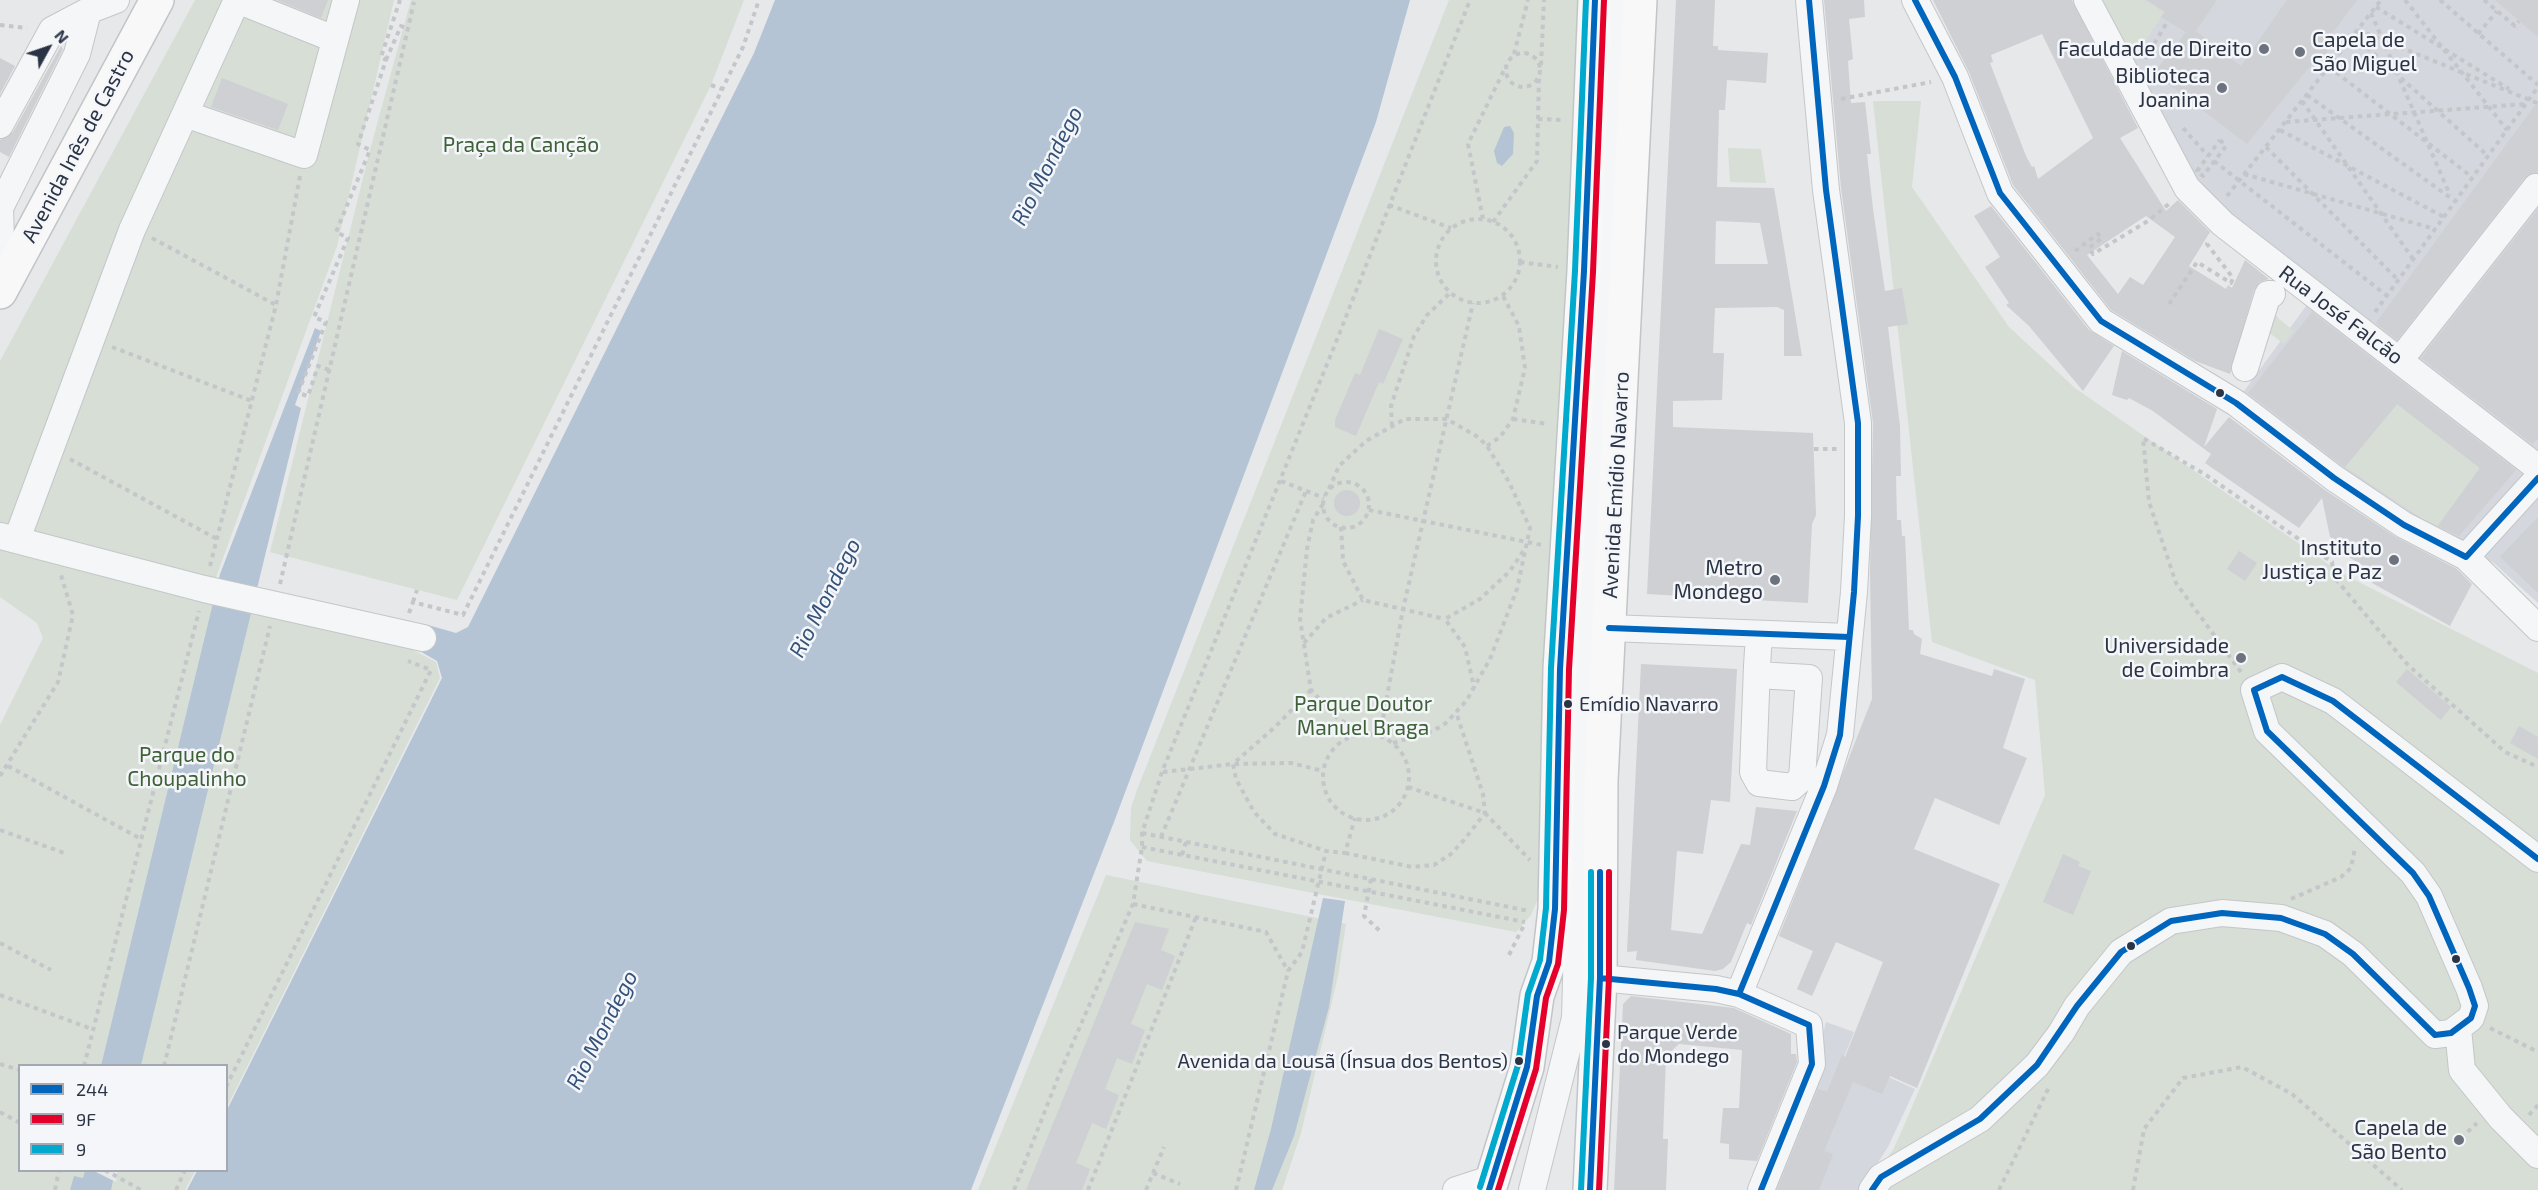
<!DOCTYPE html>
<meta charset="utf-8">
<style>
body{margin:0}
#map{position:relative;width:2538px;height:1190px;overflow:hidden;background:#e6e8ea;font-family:"Exo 2",sans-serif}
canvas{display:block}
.legend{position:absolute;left:18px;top:1064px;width:210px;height:108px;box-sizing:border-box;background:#f4f6f9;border:2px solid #a4a8b1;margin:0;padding:8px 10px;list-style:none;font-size:18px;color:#2b3445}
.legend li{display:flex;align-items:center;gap:12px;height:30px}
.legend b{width:30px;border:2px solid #a4a8b1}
.north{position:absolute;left:18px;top:18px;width:60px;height:60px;-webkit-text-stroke:4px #f4f6f9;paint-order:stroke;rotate:50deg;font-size:16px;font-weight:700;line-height:24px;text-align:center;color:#2b3445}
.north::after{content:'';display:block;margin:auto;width:21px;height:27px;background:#2b3445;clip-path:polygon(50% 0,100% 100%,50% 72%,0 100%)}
</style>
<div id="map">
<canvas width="2538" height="1190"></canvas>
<ul class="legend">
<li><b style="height:8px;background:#0065bd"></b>244</li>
<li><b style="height:8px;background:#e4002b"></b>9F</li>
<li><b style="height:8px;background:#00a9ce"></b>9</li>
</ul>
<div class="north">N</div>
</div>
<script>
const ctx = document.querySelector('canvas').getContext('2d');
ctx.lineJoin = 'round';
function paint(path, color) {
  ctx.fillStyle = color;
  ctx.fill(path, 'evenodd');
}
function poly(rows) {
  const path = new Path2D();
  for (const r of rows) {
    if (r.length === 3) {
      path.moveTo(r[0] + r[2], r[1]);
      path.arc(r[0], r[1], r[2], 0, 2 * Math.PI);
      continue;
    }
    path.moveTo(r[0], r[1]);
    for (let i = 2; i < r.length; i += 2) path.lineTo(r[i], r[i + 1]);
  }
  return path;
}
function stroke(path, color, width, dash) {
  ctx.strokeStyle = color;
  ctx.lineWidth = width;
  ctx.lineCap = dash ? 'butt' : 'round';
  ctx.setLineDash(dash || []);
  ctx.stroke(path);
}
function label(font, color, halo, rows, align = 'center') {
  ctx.font = font + ' "Exo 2",sans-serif';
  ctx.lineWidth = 5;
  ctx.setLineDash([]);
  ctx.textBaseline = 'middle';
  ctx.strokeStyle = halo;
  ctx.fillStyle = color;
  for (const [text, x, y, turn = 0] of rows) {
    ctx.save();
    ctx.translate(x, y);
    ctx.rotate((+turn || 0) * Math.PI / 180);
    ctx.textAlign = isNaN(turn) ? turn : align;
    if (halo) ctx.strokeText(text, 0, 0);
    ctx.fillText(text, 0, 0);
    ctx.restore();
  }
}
paint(poly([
 [2097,0,2538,0,2538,603,2494,563,2409,519,2239,398,2317,291,2192,184],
 [1826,1022,1854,1032,1844,1057,1915,1089,1888,1147,1860,1190,1773,1190,1823,1065,1825,1051,1822,1038]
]), '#d4d7dd');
paint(poly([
 [195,0,394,0,337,246,215,580,407,647,436,662,440,678,227,1107,226,1066,20,1066,20,1170,195,1171,185,1190,0,1190,0,725,43,638,37,623,0,597,0,361],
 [411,0,744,0,711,85,457,600,270,552,370,150],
 [1449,0,1583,0,1538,899,1531,915,1516,932,1147,861,1130,840,1131,808,1137,790],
 [2101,0,2145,0,2164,12,2131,65],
 [1873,101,1921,101,1912,187,2009,327,2075,388,2341,573,2538,673,2538,1190,1864,1190,1893,1150,1903,1128,2045,795,2035,680,1932,642],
 [1728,148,1761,149,1766,183,1730,182],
 [2274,312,2279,319,2294,331,2284,344,2263,328],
 [2397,404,2480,468,2438,525,2433,526,2345,467],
 [1106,875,1346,924,1338,976,1301,1133,1282,1190,978,1190]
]), '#d6ded6');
paint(poly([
 [775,0,1410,0,1376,122,1114,822,971,1190,187,1190,197,1171,226,1170,227,1110,442,678,437,661,418,650,428,625,456,633,468,627,754,53],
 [1510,126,1514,133,1513,154,1502,166,1497,163,1494,151,1504,127],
 [315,328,321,331,295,405,301,408,141,1065,101,1066,220,574],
 [1323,898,1345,901,1329,1007,1294,1136,1272,1190,1254,1190,1271,1129],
 [85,1171,115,1171,111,1190,70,1190,74,1176,83,1178]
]), '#b4c4d5');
paint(poly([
 [118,1170,116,1182,94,1171,94,1170]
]), '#e6e8ea');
paint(poly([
 [277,0,328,0,321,18],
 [1676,0,1715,0,1713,46,1718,46,1718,50,1768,53,1766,83,1727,80,1725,110,1719,110,1717,187,1774,188,1802,356,1784,356,1784,310,1777,307,1715,308,1713,353,1724,353,1722,400,1673,401,1673,427,1813,433,1816,515,1812,524,1808,603,1647,594],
 [1716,221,1760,223,1768,264,1715,264],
 [1824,0,1864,0,1865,17,1849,19,1853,59,1848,61,1851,103,1865,102,1871,154,1867,154,1873,209,1885,291,1902,288,1908,324,1888,327,1900,426,1901,476,1896,476,1897,520,1901,520,1902,536,1905,536,1909,630,1913,630,1914,634,1922,639,1920,654,1992,676,1994,669,2025,679,2003,748,2027,758,1999,825,1935,798,1914,849,2000,884,1917,1088,1890,1076,1882,1094,1853,1082,1824,1151,1833,1154,1819,1190,1777,1190,1818,1089,1827,1092,1842,1055,1845,1057,1883,962,1836,942,1812,996,1797,989,1813,951,1779,936,1872,699,1870,572,1873,423,1841,188],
 [1933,0,2072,0,2138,128,2120,138,2166,211,2178,200,2210,232,2189,266,2226,289,2228,285,2232,288,2245,260,2269,279,2260,282,2254,290,2230,374,2195,361,2111,310,2013,185,1969,72],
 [2042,34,2093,138,2038,179,2034,166,2032,167,2026,156,1990,63,1993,62,1991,55],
 [2146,216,2175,237,2143,285,2130,277,2118,294,2087,255],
 [2147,0,2217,0,2196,31,2241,66,2287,0,2357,0,2328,39,2334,43,2318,64,2314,61,2247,144,2154,73,2186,32,2161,17,2165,12],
 [2495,0,2538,0,2538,37,2524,25],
 [61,46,63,49,9,157,0,152,0,140,13,132],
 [0,58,15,66,0,94],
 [222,78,288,104,278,130,211,107],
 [2538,101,2538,172,2524,178,2397,340,2376,323],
 [1991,206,2089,330,2114,346,2083,391,2029,326,2006,305,2009,303,1985,267,2000,257,1974,216],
 [2538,209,2538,439,2532,444,2421,358],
 [2312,312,2516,470,2459,536,2438,526,2480,468,2397,404,2345,467,2415,514,2343,466,2248,393],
 [1379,329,1403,339,1383,384,1379,382,1356,436,1335,427,1335,420,1355,373,1360,375],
 [2122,351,2217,409,2204,447,2229,417,2325,490,2396,537,2457,569,2472,584,2450,626,2372,583,2377,574,2347,556,2348,547,2330,537,2322,498,2299,528,2205,463,2211,454,2153,411,2129,398,2127,400,2112,395],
 [1347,503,13],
 [2538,517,2538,593,2500,557],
 [2239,551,2257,563,2245,581,2227,569],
 [1641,664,1737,669,1730,802,1711,800,1703,854,1677,851,1671,930,1702,934,1741,844,1750,845,1756,807,1797,811,1751,925,1747,923,1731,962,1723,969,1715,971,1636,960,1637,951,1627,952],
 [2407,669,2451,707,2441,720,2396,682],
 [2519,726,2538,737,2538,759,2510,743],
 [2063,854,2080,862,2078,866,2091,871,2073,915,2043,902],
 [1135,922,1169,929,1161,950,1175,956,1162,990,1147,984,1131,1024,1145,1030,1132,1064,1117,1058,1105,1089,1119,1095,1106,1129,1092,1123,1076,1163,1090,1169,1082,1190,1026,1190],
 [1631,996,1734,1008,1791,1034,1791,1054,1796,1054,1797,1062,1757,1161,1729,1159,1729,1144,1720,1143,1723,1108,1739,1108,1742,1050,1679,1044,1666,1056,1663,1139,1668,1139,1666,1190,1614,1190,1623,1004]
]), '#ced0d3');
const minor = poly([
 [237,0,334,39],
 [1915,0,1955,77,2000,193,2101,321,2236,403,2334,478,2404,525,2466,557,2538,628],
 [2087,0,2187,188,2223,224,2538,468],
 [185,114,304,155,346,0],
 [0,125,52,30,88,11,116,0],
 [0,207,1,241,12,271],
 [0,208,77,54,88,11],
 [2400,360,2536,187],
 [2245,368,2268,294,2272,294],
 [1,536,204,589,423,638],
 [17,539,132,230,237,0],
 [2466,557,2538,478],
 [1609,628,1849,637],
 [1757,675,1809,678,1802,778,1792,787,1759,783,1753,772,1757,666,1759,634],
 [1600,978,1716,989,1739,994,1809,1025,1812,1064,1761,1190],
 [1739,994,1824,786,1840,735,1854,592,1858,516,1858,423,1826,190,1809,0],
 [2458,1029,2462,1070,2501,1118,2538,1155],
 [1456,1190,1493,1178],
 [1532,1190,1575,1018,1584,670,1608,272,1620,0],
 [1872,1190,1881,1177,1980,1119,2037,1065,2061,1033,2077,1006,2121,952,2171,921,2222,913,2281,918,2325,934,2353,954,2435,1035,2451,1033,2471,1018,2475,1006,2469,988,2429,896,2413,873,2267,731,2254,690,2282,677,2333,701,2538,859]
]);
const major = poly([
 [0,292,157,0],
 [1489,1190,1527,1067,1537,996,1549,962,1555,909,1560,669,1584,271,1595,0],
 [1590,1190,1600,978,1601,780,1640,0]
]);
stroke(minor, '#c4c6c8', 28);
stroke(major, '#c2c5c8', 36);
stroke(poly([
 [2405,0,2507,130],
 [2440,0,2538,85],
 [2484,0,2515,26,2519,21],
 [2376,7,2509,89],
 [2371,13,2450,195],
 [0,25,27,28],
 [2358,30,2537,103],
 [2478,34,2497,11],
 [2354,35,2395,73],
 [1523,70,17],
 [1514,54,1528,0],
 [2145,59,2166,24],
 [386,60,401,26,408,29],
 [1541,65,1544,0],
 [2329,67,2472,177],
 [2401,78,2488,156],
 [711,85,722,89],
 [2307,95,2455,201],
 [1841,99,1931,82],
 [2302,101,2413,259],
 [1538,119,1563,120],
 [2286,122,2526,104],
 [2183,128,2208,156],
 [2280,130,2444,217],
 [2220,140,2226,146,2203,176,2197,171,2220,140],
 [2266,147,2398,280],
 [2214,161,2386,295],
 [2244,174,2435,229],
 [2227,196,2381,0],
 [1389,205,1451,228],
 [1483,219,1468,144,1506,66],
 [1478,261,42],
 [1493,222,1537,161,1539,77],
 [152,238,276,305],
 [2075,251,2098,234,2102,238,2089,248,2093,254,2148,221,2170,203],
 [1520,262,1558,267],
 [2169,304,2197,262,2231,283,2233,278,2207,244,2209,242],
 [2375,312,2538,87],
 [112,347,252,401],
 [329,370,318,366,308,396,298,393,326,322,314,317,348,238,336,232,370,150,358,144,386,60,381,57,400,0],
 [1513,419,1548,424],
 [1392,426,1391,406,1414,336,1427,315,1450,293],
 [1487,446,1500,437,1513,419,1525,368,1519,326,1503,296],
 [1814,449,1837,449],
 [70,459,217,539],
 [1281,481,1324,498],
 [1346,505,23],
 [1329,489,1339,466,1366,441,1405,419,1447,419,1478,437,1487,446,1509,482,1530,528,1517,589,1490,659,1474,687],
 [1323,504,1313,520,1307,549,1300,619,1311,690,1336,717,1361,733],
 [1369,510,1542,545],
 [1341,527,1343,561,1363,600,1445,619],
 [210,566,276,305,300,176],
 [280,584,414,2],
 [413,602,417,590],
 [409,613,413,602,463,615,743,47,759,0],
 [1304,643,1326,618,1363,600],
 [2241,672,2176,583,2149,502,2143,438,2206,475,2332,562,2334,577,2407,664,2505,752,2538,767],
 [1311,690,1275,727,1233,764,1236,779,1254,812,1275,834,1326,851,1345,853,1355,818],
 [1366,777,43],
 [1380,735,1403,609,1473,303],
 [1393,743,1433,731,1446,723,1467,700,1474,687,1465,647,1445,619,1480,599,1510,571,1526,547],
 [8,766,141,839],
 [1163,772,1233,764,1291,763,1323,771],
 [0,776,58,682,73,615,61,575],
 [1408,787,1485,813,1530,860],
 [0,830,67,854],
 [1142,833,1529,911],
 [1161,837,1306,491],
 [1142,847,1525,922],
 [1345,853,1412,867,1434,865,1451,854,1464,840,1485,813,1483,794,1456,712],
 [1182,855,1186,842],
 [1371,879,1364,916,1380,931],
 [2291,899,2341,877,2351,868,2355,848],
 [1133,904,1266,932,1288,971],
 [0,943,51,970],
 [1509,955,1525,923],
 [0,995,92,1029],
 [2490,1028,2538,1052],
 [0,1064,20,1070],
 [84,1066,199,611],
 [164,1066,270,626],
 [226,1087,431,670,408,661],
 [0,1112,20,1123],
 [2529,1115,2538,1105],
 [2459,1136,2463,1140,2459,1145,2455,1141,2459,1136],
 [2461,1138,2477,1123],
 [105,1170,141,1190],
 [1153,1173,1180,1184],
 [55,1190,59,1170],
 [176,1190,185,1170],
 [1014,1190,1059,1075,1133,904,1142,847,1142,833,1162,772,1338,337,1470,0],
 [1088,1190,1196,917],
 [1146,1190,1164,1147],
 [1236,1190,1288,971,1302,952,1326,851],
 [1999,1190,2049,1087],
 [2133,1190,2144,1129,2183,1078,2242,1067,2292,1094,2402,1190]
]), '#c5c6ca', 4, [4.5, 4.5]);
stroke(minor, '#f5f6f7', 26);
stroke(major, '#f8f8f8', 33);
stroke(poly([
 [1915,0,1955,77,2000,193,2101,321,2236,403,2334,478,2404,525,2466,557,2538,478],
 [1609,628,1849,637],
 [1600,978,1716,989,1739,994,1809,1025,1812,1064,1761,1190],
 [1739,994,1824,786,1840,735,1854,592,1858,516,1858,423,1826,190,1809,0],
 [1489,1190,1527,1067,1537,996,1549,962,1555,909,1560,669,1584,271,1595,0],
 [1590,1190,1600,978,1600,872],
 [1872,1190,1881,1177,1980,1119,2037,1065,2077,1006,2121,952,2171,921,2222,913,2281,918,2325,934,2353,954,2435,1035,2451,1033,2471,1018,2475,1006,2469,988,2429,896,2413,873,2267,731,2254,690,2282,677,2333,701,2538,859]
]), '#0065bd', 6);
stroke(poly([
 [1498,1190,1536,1069,1546,998,1558,964,1564,910,1569,669,1593,272,1604,0],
 [1599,1190,1609,978,1609,872]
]), '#e4002b', 6);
stroke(poly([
 [1480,1187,1518,1065,1528,994,1540,960,1546,908,1551,668,1575,271,1586,0],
 [1581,1190,1591,978,1591,872]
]), '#00a9ce', 6);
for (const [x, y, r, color] of [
 [2264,49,6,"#6c737f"],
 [2300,52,6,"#6c737f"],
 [2222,88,6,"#6c737f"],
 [2220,393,5,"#2b3445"],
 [2394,560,6,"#6c737f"],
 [1775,580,6,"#6c737f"],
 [2241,658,6,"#6c737f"],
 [1568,704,5,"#2b3445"],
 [2131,946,5,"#2b3445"],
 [2456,959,5,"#2b3445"],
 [1606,1044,5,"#2b3445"],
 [1519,1061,5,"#2b3445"],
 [2459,1140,6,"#6c737f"]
]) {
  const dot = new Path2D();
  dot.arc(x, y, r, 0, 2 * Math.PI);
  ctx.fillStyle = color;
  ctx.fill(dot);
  stroke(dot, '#f4f6f9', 2);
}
label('20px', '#2b3445', '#f4f6f9', [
 ["Emídio Navarro",1579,704],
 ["Parque Verde",1617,1032],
 ["do Mondego",1617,1056],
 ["Avenida da Lousã (Ínsua dos Bentos)",1508,1061,"right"]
], 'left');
label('21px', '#2b3445', '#f4f6f9', [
 ["Capela de",2312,40,"left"],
 ["São Miguel",2312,64,"left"],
 ["Faculdade de Direito",2252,49],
 ["Biblioteca",2210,76],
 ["Joanina",2210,100],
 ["Instituto",2382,548],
 ["Justiça e Paz",2382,572],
 ["Metro",1763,568],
 ["Mondego",1763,592],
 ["Universidade",2229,646],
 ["de Coimbra",2229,670],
 ["Capela de",2447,1128],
 ["São Bento",2447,1152]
], 'right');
label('21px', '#3f6138', '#f4f6f9', [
 ["Praça da Canção",521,145],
 ["Parque Doutor",1363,704],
 ["Manuel Braga",1363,728],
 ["Parque do",187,755],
 ["Choupalinho",187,779]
]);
label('21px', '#2b3445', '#f4f6f9', [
 ["Avenida Inês de Castro",78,146,-62],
 ["Rua José Falcão",2341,315,37],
 ["Avenida Emídio Navarro",1616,485,-87]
]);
label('italic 22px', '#34527a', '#f4f6f9', [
 ["Rio Mondego",1047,166,-63],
 ["Rio Mondego",825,598,-63],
 ["Rio Mondego",602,1030,-63]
]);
</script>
